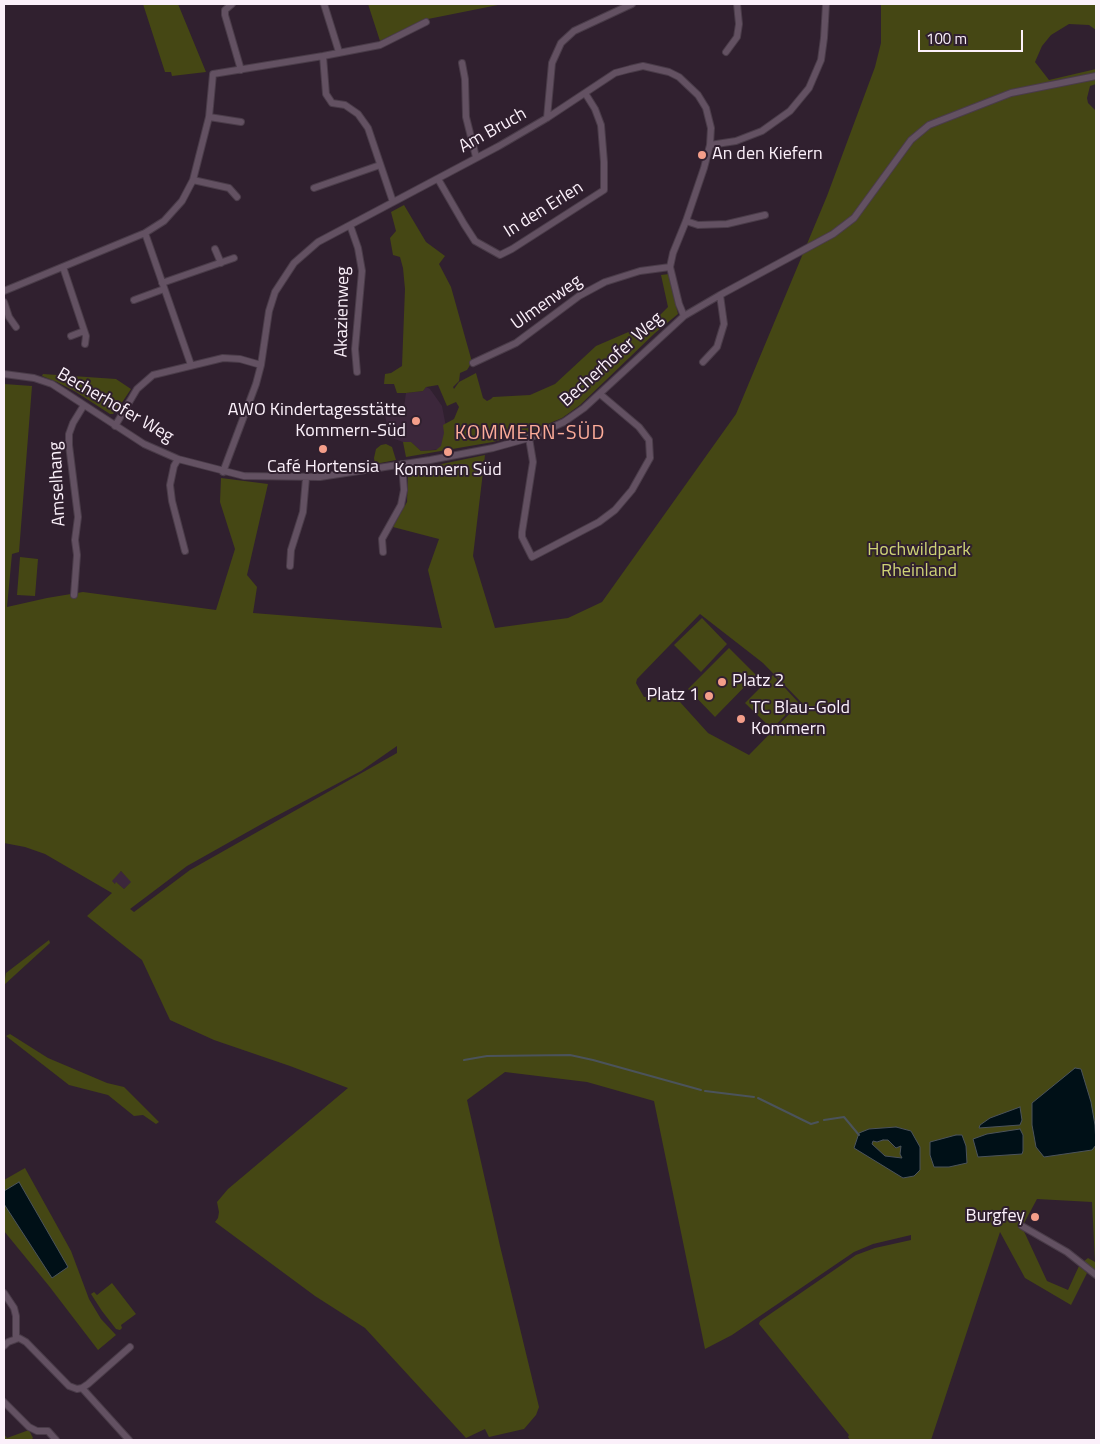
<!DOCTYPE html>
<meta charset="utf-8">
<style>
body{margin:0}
#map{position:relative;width:1100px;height:1444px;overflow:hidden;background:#30202f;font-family:"Titillium Web",sans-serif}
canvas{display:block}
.frame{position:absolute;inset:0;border:5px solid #fbf0fa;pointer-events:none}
.scale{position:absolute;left:918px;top:30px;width:105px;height:22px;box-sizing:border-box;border:2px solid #fbf0fa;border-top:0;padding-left:6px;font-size:15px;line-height:18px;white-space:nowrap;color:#fbf0fa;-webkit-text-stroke:4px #30202f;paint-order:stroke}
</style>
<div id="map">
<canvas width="1100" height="1444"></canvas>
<div class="frame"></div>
<div class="scale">100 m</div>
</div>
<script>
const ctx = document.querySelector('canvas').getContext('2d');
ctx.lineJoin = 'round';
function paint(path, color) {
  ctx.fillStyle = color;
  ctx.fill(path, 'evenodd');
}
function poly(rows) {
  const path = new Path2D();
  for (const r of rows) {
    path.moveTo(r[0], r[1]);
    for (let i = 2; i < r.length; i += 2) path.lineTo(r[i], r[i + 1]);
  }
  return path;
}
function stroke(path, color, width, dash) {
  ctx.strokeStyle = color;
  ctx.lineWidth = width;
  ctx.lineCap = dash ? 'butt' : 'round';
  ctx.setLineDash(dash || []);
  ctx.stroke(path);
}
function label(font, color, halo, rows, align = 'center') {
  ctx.font = font + ' "Titillium Web",sans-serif';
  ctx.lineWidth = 4;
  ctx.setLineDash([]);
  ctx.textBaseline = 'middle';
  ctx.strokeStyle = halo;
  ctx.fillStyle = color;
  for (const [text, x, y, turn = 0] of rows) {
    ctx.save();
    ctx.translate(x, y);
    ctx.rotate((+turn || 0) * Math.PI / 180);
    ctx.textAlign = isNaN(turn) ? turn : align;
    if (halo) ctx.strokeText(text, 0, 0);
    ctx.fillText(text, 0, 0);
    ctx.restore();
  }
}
paint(poly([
 [426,387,430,389,442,406,447,432,441,449,421,451,411,442,403,442,392,438,389,435,384,410,404,407,406,393,423,391],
 [121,871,132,882,124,889,117,883,115,884,111,881]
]), '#3c273b');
paint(poly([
 [143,4,178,4,206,72,172,76,171,72,165,72],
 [368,4,503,4,423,20,380,41],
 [881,4,1096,4,1096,30,1089,25,1069,24,1051,35,1042,46,1035,62,1049,80,1096,69,1096,84,1090,86,1087,98,1088,103,1096,111,1096,1273,1083,1262,1088,1258,1095,1262,1092,1202,1037,1199,1022,1227,1047,1281,1068,1290,1079,1266,1087,1273,1071,1305,1025,1278,1000,1232,931,1440,850,1440,848,1437,849,1435,759,1324,760,1321,856,1255,875,1248,911,1240,911,1235,873,1244,854,1252,732,1335,705,1349,654,1101,587,1082,505,1072,467,1100,500,1246,539,1407,536,1415,524,1429,489,1437,485,1429,466,1438,365,1328,315,1296,215,1222,218,1218,219,1212,217,1202,228,1189,348,1088,290,1066,214,1040,170,1020,142,960,87,916,112,893,45,854,25,847,4,843,4,384,32,386,19,552,12,554,7,607,47,598,83,592,216,610,235,549,220,502,221,478,268,484,247,575,257,587,253,613,442,628,428,570,439,539,393,527,407,502,408,473,410,469,418,466,427,467,485,455,473,556,495,628,568,618,602,602,736,414,827,196,875,67,881,43],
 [700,614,763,663,801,702,749,755,708,733,680,702,682,696,644,697,636,683,637,679],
 [397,746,397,753,190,870,134,912,130,909,187,866,267,821,361,771],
 [121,871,131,882,124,889,116,882,115,884,112,881],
 [896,1127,911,1131,902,1178,857,1138,869,1129],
 [404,205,426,242,445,256,439,264,451,287,472,362,467,370,460,373,459,381,453,387,454,389,459,382,476,373,483,398,487,401,491,399,493,397,530,395,555,384,596,346,654,321,668,307,661,275,669,274,678,314,655,333,580,405,562,418,531,431,493,442,406,457,403,442,411,442,421,451,436,450,441,446,444,433,443,425,454,419,459,407,456,402,447,406,438,385,426,387,423,391,406,393,397,393,394,384,384,384,385,374,391,373,402,366,405,289,403,268,400,257,393,255,390,238,396,231,391,212],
 [43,374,116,379,131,389,119,407,113,414,110,414,76,392,57,382,42,376],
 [386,444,392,447,396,460,375,464,374,458,376,449,381,445],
 [20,557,38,559,35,596,17,595],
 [702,618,727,644,701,672,674,645],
 [729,648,756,675,715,717,688,689],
 [773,675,798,702,772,729,745,703],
 [49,940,50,943,4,985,6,973],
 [10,1034,48,1058,107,1083,124,1087,159,1122,156,1124,143,1115,134,1116,108,1095,69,1085,6,1036],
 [883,1140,888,1140,895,1148,901,1146,902,1158,885,1156,872,1144,873,1141,877,1142],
 [25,1168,71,1251,89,1299,101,1319,116,1335,98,1350,49,1286,4,1231,4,1180],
 [112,1283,136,1314,121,1325,122,1328,120,1330,116,1329,102,1311,91,1294,94,1292,97,1295],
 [29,1430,33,1438,31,1440,4,1440,4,1434,7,1438]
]), '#454714');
const water = poly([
 [1075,1068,1081,1069,1091,1102,1095,1125,1096,1145,1092,1150,1044,1157,1036,1147,1032,1125,1032,1103,1075,1068],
 [1020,1107,1022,1120,1020,1125,979,1128,980,1125,990,1118,1020,1107],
 [896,1127,911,1131,920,1147,920,1170,914,1176,903,1178,854,1148,859,1133,869,1129,896,1127],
 [883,1140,888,1140,896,1148,901,1146,900,1154,902,1158,885,1156,872,1144,873,1141,877,1142,883,1140],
 [1020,1129,1023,1135,1023,1151,1022,1154,978,1157,973,1139,987,1134,1020,1129],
 [956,1135,962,1135,966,1146,967,1163,949,1167,934,1167,930,1155,930,1142,956,1135],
 [19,1182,68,1267,52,1278,4,1204,4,1191,19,1182]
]);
paint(water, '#001017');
stroke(water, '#4b535b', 1);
stroke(poly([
 [464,1060,487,1056,570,1055,593,1060,701,1090],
 [705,1091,754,1097],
 [758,1098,811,1124,818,1122],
 [824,1120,844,1117,859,1135]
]), '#4b535b', 2);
const minor = poly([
 [232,4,225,10,225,15,241,70],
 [324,4,339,52],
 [726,52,737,37,739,24,737,4],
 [323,56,326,94,332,103,345,105,358,114,368,128,393,202],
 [462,63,465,79,466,117,476,157],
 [209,117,241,122],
 [547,118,552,63,561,43,574,31,632,4],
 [710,145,736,141,762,131,790,111,809,88,821,60,824,38,826,4],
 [438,179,464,224,475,241,500,255,512,249,604,190,604,162,601,125,595,109,585,93],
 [193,180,229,188,237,197],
 [314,188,380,165],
 [686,221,698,225,727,224,765,215],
 [350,225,358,248,362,271,355,349,357,372],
 [145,233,191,365],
 [215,249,221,263],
 [63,267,86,336,85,344],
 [162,283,234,258],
 [4,291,145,233,164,221,182,201,193,180,209,117,213,74,323,56,380,45,426,22],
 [134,300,164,289],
 [4,302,9,317,16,327],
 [71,336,84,331],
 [703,362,717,347,724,324,720,295],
 [473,363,516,343,579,296,605,282,640,271,670,267],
 [4,374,34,378,52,384,144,444,178,459,244,476,320,477,430,460,493,448,529,438,564,422,584,408,684,316,720,295,833,234,854,218,911,140,929,125,1011,93,1096,76],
 [115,426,137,389,153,375,223,358,240,359,261,365],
 [529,438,533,462,522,532,522,537,532,557,599,522,615,510,632,490,650,458,649,440,639,427,600,394],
 [178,459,174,466,170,485,172,501,185,551],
 [223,472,256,384,261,365,269,311,275,292,294,263,318,242,499,146,547,118,615,73,630,69,643,66,669,72,679,77,698,95,706,108,711,128,710,145,704,168,686,221,673,253,670,267,679,304,684,316],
 [383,552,382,539,401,505,404,490,402,464],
 [290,566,291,550,303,512,306,478],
 [74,595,77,555,75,540,78,517,69,445,69,434,73,423,84,405],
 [1022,1226,1067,1252,1096,1275],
 [4,1293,14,1308,16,1316,16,1339],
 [4,1346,8,1342,19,1338,26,1342,69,1386,77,1389,82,1388,88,1384,130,1347],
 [82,1388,129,1440],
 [4,1402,29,1427,37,1431,48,1431,56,1440]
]);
stroke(minor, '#4a3c49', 8);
stroke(minor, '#635162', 6);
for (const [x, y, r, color] of [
 [702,155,5,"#f49e8a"],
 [416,421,5,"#f49e8a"],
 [323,449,5,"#f49e8a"],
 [448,452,5,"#f49e8a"],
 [722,682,5,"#f49e8a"],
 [709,696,5,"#f49e8a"],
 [741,719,5,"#f49e8a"],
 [1035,1217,5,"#f49e8a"]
]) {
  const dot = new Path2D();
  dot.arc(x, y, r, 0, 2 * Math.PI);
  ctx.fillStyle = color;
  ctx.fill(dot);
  stroke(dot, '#30202f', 2);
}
label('18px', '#fbf0fa', '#30202f', [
 ["Am Bruch",493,131,-29],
 ["In den Erlen",544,210,-32],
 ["Ulmenweg",547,303,-35],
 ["Akazienweg",343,312,-89],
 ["Becherhofer Weg",612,360,-42],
 ["Becherhofer Weg",115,406,30],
 ["Amselhang",58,484,-93]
]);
label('18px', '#fbf0fa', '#30202f', [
 ["An den Kiefern",712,155],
 ["AWO Kindertagesstätte",406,411,"right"],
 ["Kommern-Süd",406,432,"right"],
 ["Café Hortensia",323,468,"center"],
 ["Kommern Süd",448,471,"center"],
 ["Platz 2",732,682],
 ["Platz 1",699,696,"right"],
 ["TC Blau-Gold",751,709],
 ["Kommern",751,730],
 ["Burgfey",1025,1217,"right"]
], 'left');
label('18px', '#ced376', '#30202f', [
 ["Hochwildpark",919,551],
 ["Rheinland",919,572]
]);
ctx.letterSpacing = '1px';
label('20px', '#fdac99', '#30202f', [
 ["KOMMERN-SÜD",530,434]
]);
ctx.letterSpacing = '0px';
</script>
